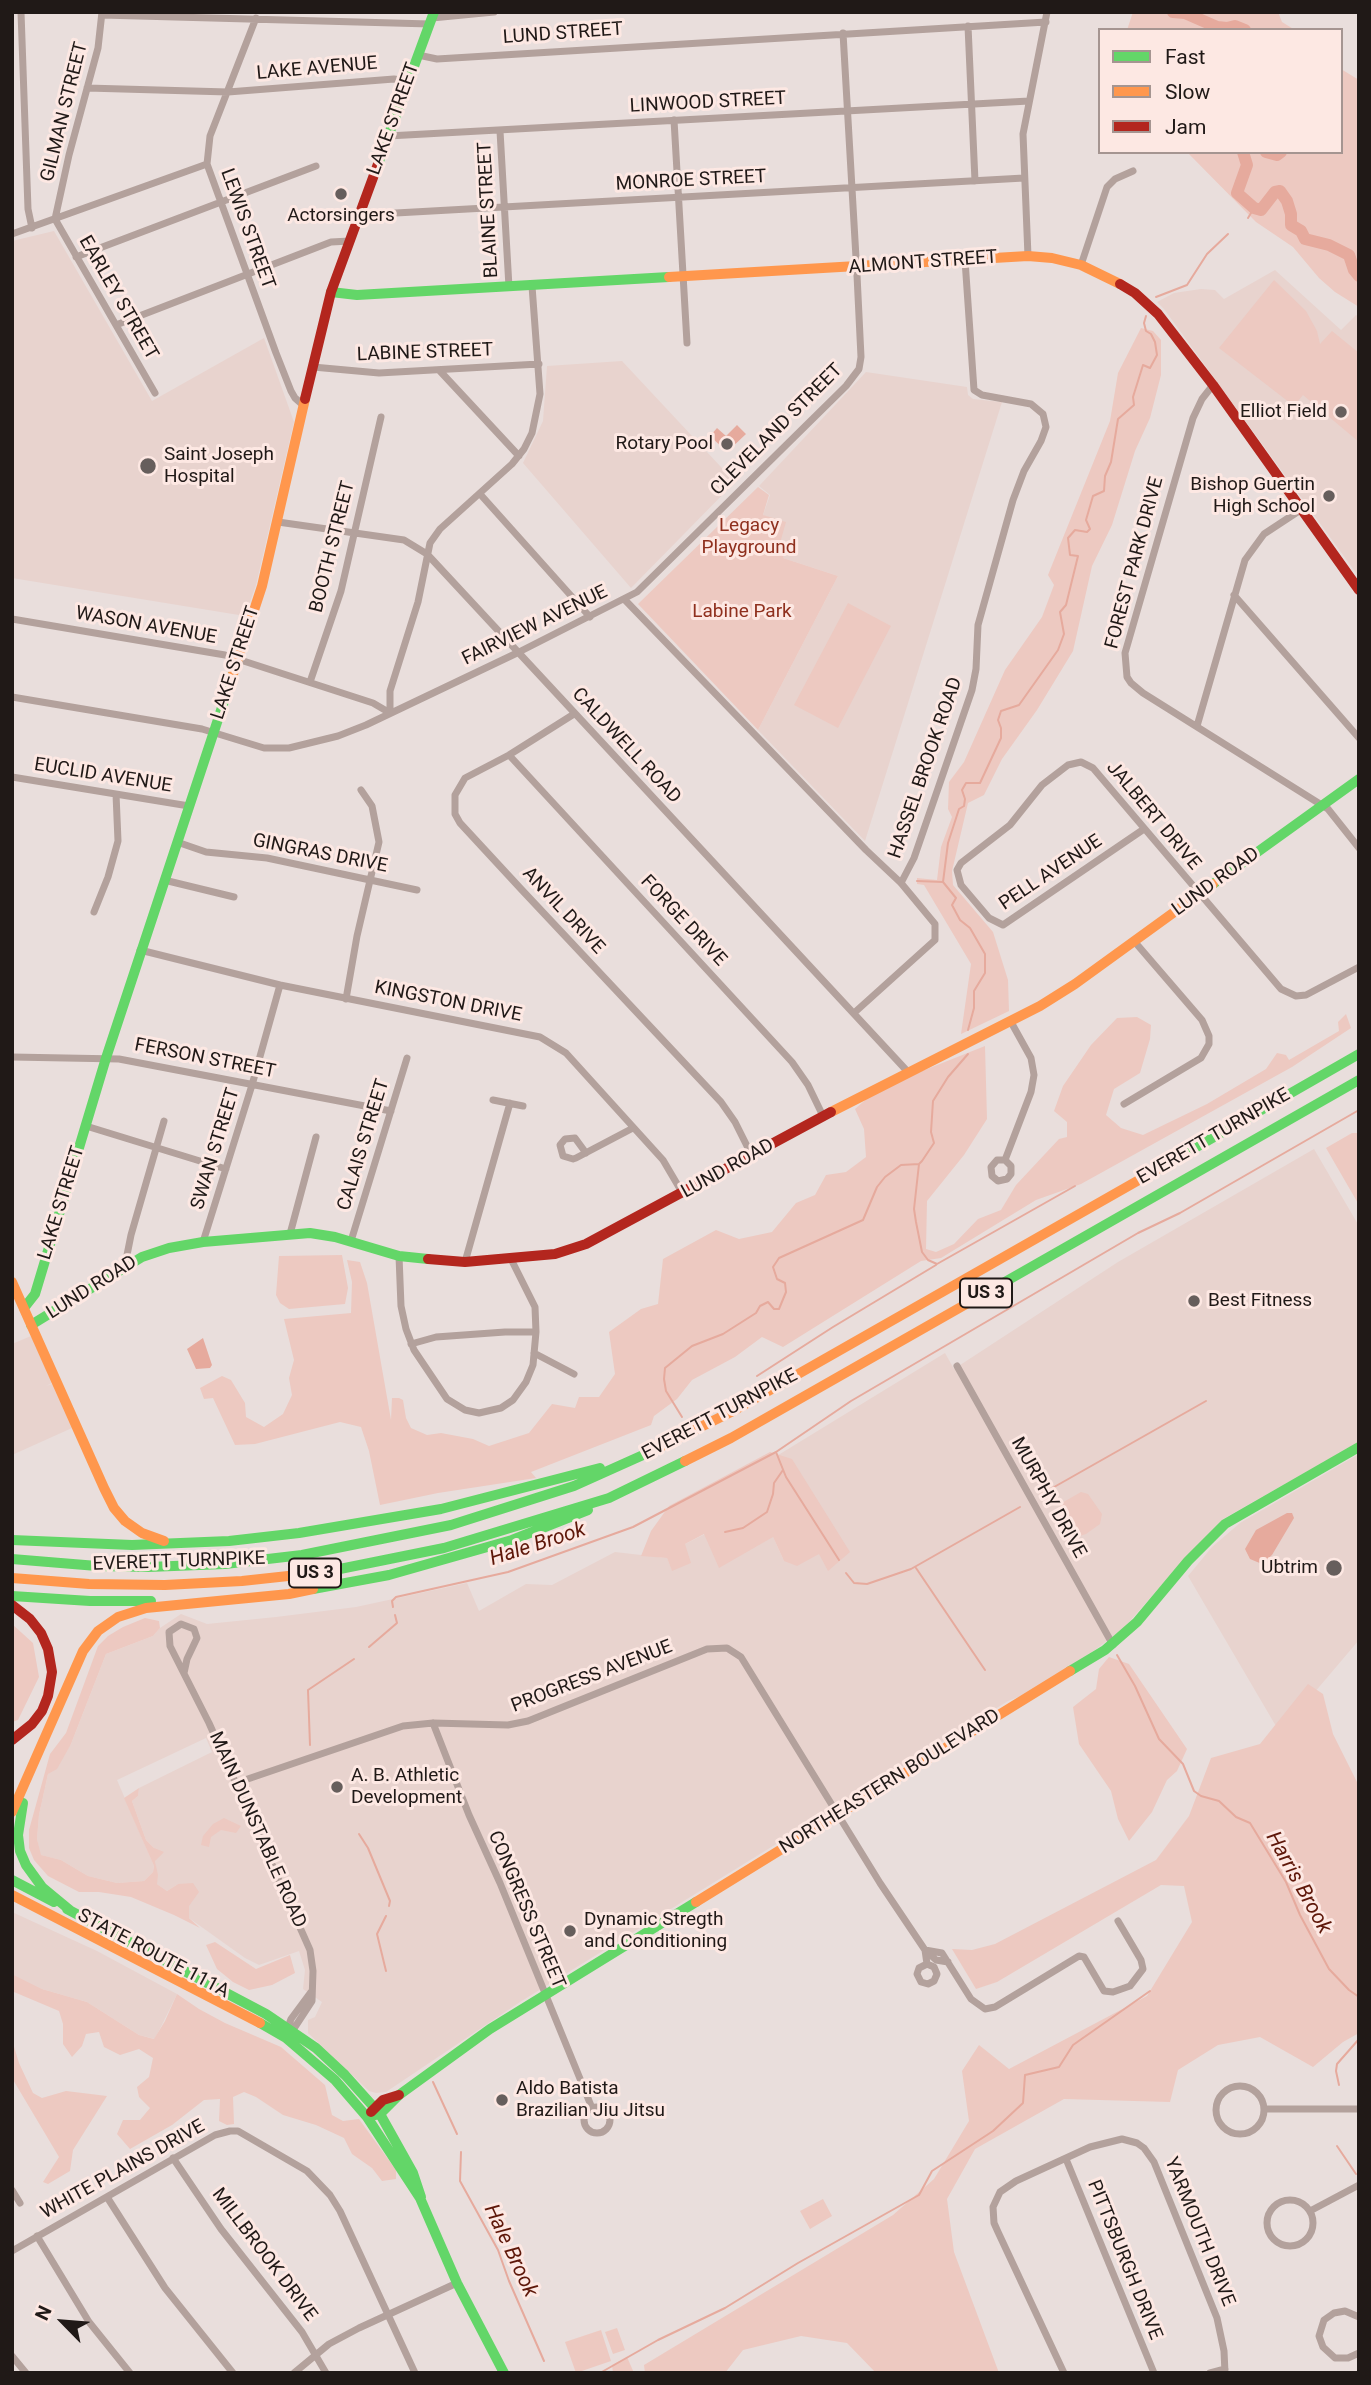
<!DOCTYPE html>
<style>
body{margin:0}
#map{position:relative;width:1371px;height:2385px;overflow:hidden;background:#e9dedc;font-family:Roboto,sans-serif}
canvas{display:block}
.frame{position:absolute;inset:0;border:14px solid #201917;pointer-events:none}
.legend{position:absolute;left:1098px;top:28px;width:245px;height:126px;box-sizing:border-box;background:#fde8e3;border:2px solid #a59591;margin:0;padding:9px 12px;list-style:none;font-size:21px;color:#201917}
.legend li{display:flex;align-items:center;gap:14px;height:35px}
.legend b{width:35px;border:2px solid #a59591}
.north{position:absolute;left:28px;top:2287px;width:70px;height:70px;-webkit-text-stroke:5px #fde8e3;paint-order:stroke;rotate:295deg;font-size:19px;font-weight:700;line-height:28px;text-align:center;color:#201917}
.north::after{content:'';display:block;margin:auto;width:24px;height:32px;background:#201917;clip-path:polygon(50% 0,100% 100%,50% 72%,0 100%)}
</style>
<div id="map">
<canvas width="1371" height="2385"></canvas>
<div class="frame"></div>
<ul class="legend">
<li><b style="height:9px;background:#63d668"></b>Fast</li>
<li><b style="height:9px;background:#ff974d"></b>Slow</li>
<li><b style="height:9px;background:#b3261e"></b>Jam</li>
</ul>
<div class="north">N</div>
</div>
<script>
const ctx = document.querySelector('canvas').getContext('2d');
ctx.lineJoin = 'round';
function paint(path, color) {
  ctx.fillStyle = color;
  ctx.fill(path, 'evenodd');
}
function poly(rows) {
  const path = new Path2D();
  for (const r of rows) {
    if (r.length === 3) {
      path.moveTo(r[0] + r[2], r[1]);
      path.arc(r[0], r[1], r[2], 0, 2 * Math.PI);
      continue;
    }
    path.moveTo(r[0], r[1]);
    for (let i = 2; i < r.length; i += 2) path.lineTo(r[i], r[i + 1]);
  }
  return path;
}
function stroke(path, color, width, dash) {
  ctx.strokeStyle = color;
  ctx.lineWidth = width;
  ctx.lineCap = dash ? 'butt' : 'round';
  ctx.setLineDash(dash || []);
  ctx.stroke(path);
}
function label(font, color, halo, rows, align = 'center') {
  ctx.font = font + ' Roboto,sans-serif';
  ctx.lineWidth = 6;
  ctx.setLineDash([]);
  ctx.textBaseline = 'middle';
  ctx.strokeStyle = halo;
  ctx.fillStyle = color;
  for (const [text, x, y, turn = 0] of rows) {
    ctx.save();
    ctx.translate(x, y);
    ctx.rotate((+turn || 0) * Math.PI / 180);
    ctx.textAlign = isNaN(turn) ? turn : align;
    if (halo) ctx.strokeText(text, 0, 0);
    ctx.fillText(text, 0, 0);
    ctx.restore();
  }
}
paint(poly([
 [54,231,152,401,264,338,294,422,256,585,245,616,12,578,12,241],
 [1275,270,1341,330,1356,315,1359,317,1359,577,1164,309,1157,302,1174,293,1201,289,1215,290,1224,299],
 [622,361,735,482,631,588,523,463,543,421,547,366],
 [866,372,967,387,968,395,973,399,1002,402,865,841,758,730,838,576,783,558,763,515,770,495,759,486],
 [1314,1149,1359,1226,1359,1442,1223,1519,1186,1557,1123,1629,1092,1652,1026,1694,1008,1701,520,2002,386,2092,376,2093,369,2091,308,2033,308,2020,315,2017,322,2002,303,1989,305,1970,299,1951,259,1965,245,1958,189,1918,189,1906,178,1884,167,1891,157,1884,154,1848,146,1840,132,1801,138,1796,139,1788,212,1752,206,1738,117,1780,154,1866,153,1872,144,1881,117,1883,88,1876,61,1860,40,1855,37,1839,39,1815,48,1774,71,1744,106,1654,153,1636,160,1628,181,1614,207,1624,276,1617,356,1607,467,1583,479,1611,526,1584,552,1585,615,1552,667,1558,672,1570,685,1544,705,1534,773,1537,784,1561,775,1457,945,1353,954,1369,1118,1262],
 [31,1336,52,1383,46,1386,52,1384,72,1428,12,1455,12,1344],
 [1359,1454,1359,1640,1280,1733,1188,1576,1212,1547,1240,1523],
 [12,1912,97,1951,177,1994,155,2039,139,2035,87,2002,42,1989,12,1974]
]), '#e8d3ce');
paint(poly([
 [1133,12,1278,12,1282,22,1295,30,1127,30],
 [1341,69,1359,80,1359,307,1335,292,1319,278,1293,247,1256,222,1187,152,1341,152],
 [1274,280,1306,311,1317,331,1320,344,1332,331,1359,353,1359,442,1303,395,1294,406,1219,348],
 [1141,328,1153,331,1161,340,1161,375,1150,418,1135,451,1112,525,1092,566,1073,651,1037,710,1002,759,984,795,968,803,952,871,953,885,993,932,1008,980,1009,1011,961,1034,971,964,924,885,917,884,917,878,937,880,941,847,952,817,948,809,949,782,964,762,1005,670,1042,617,1054,585,1048,575,1110,421,1118,373],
 [758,487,769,495,763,515,786,522,778,550,784,552,783,558,838,576,758,730,638,604],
 [848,603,891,626,838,728,794,705],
 [1346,1014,1351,1028,1292,1067,1081,1184,1036,1200,941,1258,921,1261,783,1347,762,1337,735,1357,692,1380,677,1399,654,1416,651,1425,531,1472,536,1478,438,1493,380,1505,369,1451,361,1427,340,1422,255,1444,235,1445,213,1398,204,1399,200,1388,222,1376,231,1380,245,1403,246,1417,264,1427,283,1414,292,1395,289,1378,294,1360,284,1319,351,1313,352,1282,347,1260,360,1262,367,1283,391,1420,392,1398,399,1398,403,1400,406,1418,411,1428,427,1435,441,1433,473,1439,489,1446,529,1433,552,1404,575,1408,579,1397,599,1397,615,1374,609,1332,641,1309,658,1304,663,1259,716,1230,739,1239,772,1232,796,1203,815,1195,826,1175,846,1172,866,1157,864,1129,855,1109,871,1095,902,1079,985,1046,987,1119,964,1155,927,1201,926,1249,936,1252,954,1244,978,1219,1001,1210,1016,1185,1059,1139,1067,1137,1067,1122,1054,1111,1063,1086,1091,1045,1117,1018,1137,1017,1151,1025,1150,1039,1140,1073,1114,1089,1106,1115,1121,1128,1143,1135,1207,1104,1266,1069,1277,1053,1286,1055,1289,1060,1339,1031,1338,1022],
 [1352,1133,1359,1133,1359,1205,1326,1148],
 [342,1255,348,1288,345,1304,289,1309,280,1303,276,1295,279,1256],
 [770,1452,792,1459,850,1552,828,1571,819,1554,797,1566,784,1561,773,1537,719,1568,704,1534,685,1544,691,1563,672,1571,667,1558,641,1556,651,1531,669,1506],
 [1081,1492,1088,1494,1102,1514,1100,1524,1086,1534,1076,1537,1070,1536,1064,1527,1059,1514,1060,1504],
 [145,1618,159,1621,160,1628,153,1636,106,1654,71,1744,57,1769,48,1774,39,1815,37,1839,41,1855,61,1860,88,1876,117,1883,144,1881,153,1872,154,1866,124,1798,139,1788,138,1796,132,1801,146,1840,154,1848,164,1852,155,1861,158,1875,157,1884,167,1891,178,1884,193,1883,199,1892,189,1906,189,1918,200,1928,174,1915,131,1897,99,1892,79,1892,48,1876,34,1860,29,1848,29,1830,50,1754,66,1733,98,1646,108,1636,123,1627],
 [12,1624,33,1643,39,1677,18,1720,12,1722],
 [1109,1657,1129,1664,1187,1749,1177,1771,1167,1780,1152,1812,1129,1841,1118,1819,1111,1791,1079,1744,1073,1707,1096,1689,1099,1669],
 [1308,1684,1323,1694,1333,1734,1359,1786,1359,2033,1343,2042,1313,2067,1260,2037,1218,2045,1178,2070,1170,2102,1064,2099,975,2149,947,2199,954,2252,999,2373,876,2373,847,2343,801,2336,743,2350,725,2373,645,2373,644,2365,893,2215,934,2179,969,2121,962,2071,979,2045,1009,2069,1147,1996,1192,1922,1184,1886,1161,1885,997,1982,976,1989,952,1949,972,1950,995,1944,1156,1860,1189,1816,1211,1758,1260,1744],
 [224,1818,241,1826,236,1833,221,1830,211,1837,209,1847,201,1845,203,1836,213,1824],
 [215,1942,256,1969,290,1955,295,1973,272,1985,249,1990,233,1982,217,1969,206,1945],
 [12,1974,42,1989,87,2002,139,2035,154,2039,165,2021,177,1994,199,2009,225,2023,281,2047,325,2085,332,2115,343,2121,359,2119,396,2170,396,2179,382,2181,372,2168,352,2154,344,2138,316,2125,283,2115,256,2097,244,2092,233,2097,234,2124,227,2125,219,2121,220,2099,204,2100,172,2125,130,2149,117,2134,123,2120,140,2120,150,2108,139,2097,137,2087,149,2077,153,2058,139,2049,120,2055,104,2047,99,2032,86,2034,82,2046,72,2057,63,2044,63,2024,59,2011,14,1992],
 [12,2040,19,2063,33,2093,42,2098,66,2091,107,2096,73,2150,70,2171,48,2184,43,2182,59,2157,12,2078],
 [823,2199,832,2216,810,2229,800,2211],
 [617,2328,625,2350,613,2354,605,2332],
 [601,2330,611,2361,576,2373,565,2342],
 [627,2357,634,2373,613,2373,612,2365]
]), '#edc9c1');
paint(poly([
 [737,425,746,434,727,452,710,436,717,428,726,436],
 [203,1338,212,1365,210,1368,196,1369,187,1349],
 [1287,1513,1292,1513,1294,1518,1272,1555,1262,1564,1250,1559,1245,1549,1256,1530]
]), '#e6aa9d');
stroke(poly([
 [1248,218,1254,208],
 [1156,297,1187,285,1207,254,1228,234],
 [917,881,943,882],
 [968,1030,974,1008,974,991,985,973,985,954,970,928,960,920,952,905,956,898,943,882,948,843,959,809,964,806,965,799,962,790,966,783,980,783,1001,738,1001,728,998,720,1001,711,1019,705,1058,650,1064,634,1060,612,1066,605,1078,556,1070,555,1068,538,1075,530,1087,532,1090,529,1086,520,1093,496,1104,491,1105,476,1111,462,1118,419,1134,405,1133,397,1143,365,1150,368,1157,355,1155,342,1151,334,1146,331,1144,323,1146,316],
 [919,1164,914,1209,916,1222,922,1252,928,1260,937,1264,1075,1186],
 [757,1376,833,1327,936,1265],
 [682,1417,666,1391,664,1379,665,1368,692,1346,723,1334,756,1313,760,1306,768,1302,774,1309,779,1309,786,1292,785,1283,777,1279,773,1267,779,1258,863,1220,877,1187,885,1177,901,1165,919,1164,922,1161,934,1143,931,1132,933,1101,948,1077,968,1054],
 [776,1452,851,1401,1138,1233,1180,1213,1359,1110],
 [1040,1495,1206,1401],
 [725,1532,743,1528,767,1512,773,1494,774,1483,783,1470],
 [916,1568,985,1670],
 [846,1573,854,1583,867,1584,911,1569,1020,1507],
 [393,1607,392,1601,396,1597,508,1572,633,1527,776,1452,786,1477,839,1560],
 [369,1647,397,1623,395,1615],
 [1117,1655,1135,1686,1159,1739,1183,1764,1194,1791,1201,1796,1219,1801,1236,1817,1250,1823,1286,1882,1300,1915,1329,1969,1349,1990,1359,1997],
 [310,1745,308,1690,354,1659],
 [359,1834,368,1848,390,1901,389,1906],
 [386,1916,377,1934,386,1971],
 [433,2082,457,2134],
 [1339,2085,1336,2071,1337,2064,1359,2039],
 [1337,2146,1356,2174],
 [461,2152,460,2181,498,2250,509,2281,544,2361],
 [600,2373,658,2340,725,2308,798,2263,919,2195,932,2171,993,2131,1023,2103,1025,2075,1059,2067,1073,2045,1150,1991]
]), '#e6aa9d', 2);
stroke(poly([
 [1173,12,1185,13,1217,27,1227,28,1235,26,1245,30],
 [1243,152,1247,165,1237,193,1254,208,1261,210,1275,192,1280,191,1287,201,1291,214,1291,225,1301,231,1305,239,1329,245,1349,255,1354,270,1359,276],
 [1266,152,1277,155,1281,152]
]), '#e6aa9d', 12);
stroke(poly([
 [21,12,28,209,32,228],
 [102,12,98,48,69,155,55,219,155,393],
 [102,15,430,24],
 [256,18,210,136,207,164,276,353,291,391,295,398,303,405],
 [432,18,494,12],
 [968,26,975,181],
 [418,55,437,59,1046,22],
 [87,88,228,92,394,79,408,81],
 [674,120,687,343],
 [500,131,509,287],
 [388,136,1029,101],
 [360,215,1024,178],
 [12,234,207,164],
 [1028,256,1023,134,1047,12],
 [76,257,316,166],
 [1081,265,1107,187,1115,179,1133,171],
 [116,325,331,242,350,241],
 [313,367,379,373,539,364],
 [439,370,519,456],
 [1213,385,1202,399,1193,418,1125,653,1127,677,1131,683,1143,693,1328,809,1359,848],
 [480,494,590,617],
 [278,522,404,540,427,554,908,1072],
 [1234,595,1359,738],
 [625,600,866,850,901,883,935,924,935,940,854,1013],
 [12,619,225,655,373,703,390,713],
 [310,682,341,591,381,417],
 [12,697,202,729,264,748,289,748,338,736,366,725,517,653,637,592,846,386,859,369,861,357,857,275,843,33],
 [390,713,390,691,418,602,430,543,440,529,512,464,524,449,532,433,540,394,532,286],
 [574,714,509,755,465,778,455,795,455,814,460,823,521,889,721,1102,735,1122,752,1156],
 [1197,726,1245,560,1264,534,1302,509],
 [509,755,792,1062,808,1085,823,1116],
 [12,777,189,806],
 [1144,829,1003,925,989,918,961,885,957,870,961,863,1010,825,1042,785,1068,765,1081,762,1093,768,1281,989,1296,996,1306,995,1359,967],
 [177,842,206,852,267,858,417,890],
 [164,880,234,897],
 [901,883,914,858,972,690,976,669,978,625,1013,500,1024,471,1041,441,1046,427,1043,414,1031,404,982,395,974,390,965,260],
 [94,912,108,877,118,841,116,794],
 [140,950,280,985,540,1037,566,1053,663,1160,683,1194],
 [346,999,357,936,379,842,372,806,361,790],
 [12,1057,119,1059,391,1111],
 [493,1100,523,1106],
 [1124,1104,1201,1058,1209,1044,1209,1036,1202,1020,1134,941],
 [86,1126,226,1169],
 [586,1153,575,1138,565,1139,560,1145,563,1156,573,1159,576,1158,633,1128],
 [1005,1160,1011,1166,1011,1174,1007,1179,998,1181,992,1176,991,1167,997,1160,1005,1160,1031,1092,1034,1075,1031,1058,1011,1022],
 [290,1234,316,1137],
 [351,1241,407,1058],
 [203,1242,252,1085,280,985],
 [399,1256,401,1306,406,1329,414,1350,447,1399,465,1410,479,1413,501,1408,513,1400,526,1382,533,1365,536,1332,535,1307,511,1259],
 [465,1262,510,1103],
 [128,1264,127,1255,131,1235,164,1121],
 [411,1344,436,1337,505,1332,536,1332],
 [534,1353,574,1374],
 [957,1366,1113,1645],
 [184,1673,187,1659,197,1638,194,1629,181,1624,169,1632,170,1646,209,1723,310,1950,313,1971,312,2001,291,2033],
 [433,1723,469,1815,500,1883,592,2108],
 [236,1783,403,1726,433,1723,508,1725,528,1721,707,1649,727,1648,741,1657,880,1883,925,1950,927,1964,919,1968,917,1974,921,1982,928,1984,934,1981,937,1974,934,1967,927,1964],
 [925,1950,942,1953,971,1999,985,2009,995,2007,1079,1956,1084,1957,1104,1991,1113,1992,1130,1986,1143,1969,1141,1960,1118,1921],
 [925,1950,936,1960,948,1962],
 [286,2033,291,2019,311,1992],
 [1240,2110,24],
 [597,2120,13],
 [1264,2109,1359,2109],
 [173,2158,221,2229,302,2332,326,2373],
 [1066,2159,1154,2373],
 [12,2190,20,2203],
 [107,2197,165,2288,233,2373],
 [1290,2223,23],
 [1310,2211,1359,2185],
 [37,2236,89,2322,130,2373],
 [12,2251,215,2135,230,2131,238,2131,307,2171,330,2195,340,2211,415,2373],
 [1359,2317,1345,2311,1334,2313,1324,2320,1319,2336,1323,2347,1335,2358,1348,2358,1359,2353],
 [12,2356,26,2373],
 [294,2373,329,2344,359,2328,457,2283],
 [1064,2373,998,2232,994,2223,993,2207,1000,2192,1016,2181,1090,2147,1122,2139,1137,2143,1144,2148,1154,2162,1217,2318,1224,2351,1225,2373],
 [1210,2373,1225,2369]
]), '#b3a19c', 7);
stroke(poly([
 [378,164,434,12],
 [331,292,357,295,669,277],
 [1213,884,1359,779],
 [1167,1164,1359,1054],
 [975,1299,1359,1080],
 [24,1308,35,1294,106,1058,233,674],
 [31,1325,142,1257,169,1248,203,1242,310,1233,335,1237,399,1256,428,1259],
 [12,1540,132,1545,229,1541,299,1533,441,1509,600,1468],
 [12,1559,97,1566,148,1567,225,1564,302,1555,451,1525,574,1486,652,1451],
 [325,1572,444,1548,609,1498,685,1461],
 [313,1589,389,1575,512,1540,588,1510],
 [12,1596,90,1601,151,1601],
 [1070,1671,1105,1650,1137,1622,1188,1561,1225,1524,1359,1447],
 [23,1803,18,1835,20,1851,26,1865,42,1887,71,1911],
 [12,1880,54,1902],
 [67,1909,266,2014,316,2048,345,2075,380,2114,413,2173,421,2197],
 [260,2023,286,2038,335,2080,367,2117,420,2198,457,2283,504,2373],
 [367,2117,380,2114,399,2095,490,2029,696,1902]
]), '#63d668', 10);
stroke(poly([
 [669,277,1028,256,1052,258,1081,265,1120,284],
 [233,674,262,586,305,399],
 [831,1112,1040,1006,1075,984,1213,884],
 [12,1282,104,1488],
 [652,1451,735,1410,1167,1164],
 [685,1461,731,1438,975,1299],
 [104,1488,114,1508,125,1521,142,1533,164,1541],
 [12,1578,89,1584,165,1585,242,1581,325,1572],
 [12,1812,83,1651,98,1631,118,1617,146,1608,289,1594,313,1589],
 [12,1895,260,2023],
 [696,1902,1070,1671]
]), '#ff974d', 10);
stroke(poly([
 [1120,284,1135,293,1158,314,1213,385,1359,590],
 [305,399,331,292,378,164],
 [428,1259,465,1262,555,1254,586,1244,831,1112],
 [12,1605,30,1619,41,1633,48,1649,52,1672,48,1696,42,1711,32,1724,12,1740],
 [371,2112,383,2100,399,2095]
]), '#b3261e', 10);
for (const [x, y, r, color] of [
 [341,194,7,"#665e5c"],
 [1341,412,7,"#665e5c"],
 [727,444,7,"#665e5c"],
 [148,466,9,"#665e5c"],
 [1329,496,7,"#665e5c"],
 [1194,1301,7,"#665e5c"],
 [1334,1568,9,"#665e5c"],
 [337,1787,7,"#665e5c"],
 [570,1931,7,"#665e5c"],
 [502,2100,7,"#665e5c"]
]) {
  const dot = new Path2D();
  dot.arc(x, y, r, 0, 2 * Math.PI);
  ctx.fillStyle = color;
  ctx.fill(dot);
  stroke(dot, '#fde8e3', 2.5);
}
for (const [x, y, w] of [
 [986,1293,52],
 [315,1573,52]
]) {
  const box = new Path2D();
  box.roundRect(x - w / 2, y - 14.5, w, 29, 5);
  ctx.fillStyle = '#fde8e3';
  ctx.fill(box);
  stroke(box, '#201917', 2);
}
label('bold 18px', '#201917', null, [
 ["US 3",986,1293],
 ["US 3",315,1573]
]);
label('19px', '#201917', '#fde8e3', [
 ["LUND STREET",563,34,-4],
 ["LAKE AVENUE",317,69,-5],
 ["LINWOOD STREET",708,103,-3],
 ["GILMAN STREET",65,112,-76],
 ["LAKE STREET",394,119,-70],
 ["MONROE STREET",691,181,-3],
 ["BLAINE STREET",489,210,-93],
 ["LEWIS STREET",247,229,70],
 ["ALMONT STREET",923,263,-4],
 ["EARLEY STREET",118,298,60],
 ["LABINE STREET",425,353,-2],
 ["CLEVELAND STREET",777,430,-45],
 ["BOOTH STREET",333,547,-76],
 ["FOREST PARK DRIVE",1135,563,-75],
 ["WASON AVENUE",146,626,10],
 ["FAIRVIEW AVENUE",535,626,-26],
 ["LAKE STREET",236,663,-72],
 ["CALDWELL ROAD",626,746,47],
 ["HASSEL BROOK ROAD",926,768,-71],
 ["EUCLID AVENUE",103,776,9],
 ["JALBERT DRIVE",1153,816,50],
 ["GINGRAS DRIVE",320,854,11],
 ["PELL AVENUE",1051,873,-34],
 ["LUND ROAD",1216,882,-36],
 ["ANVIL DRIVE",563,911,47],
 ["FORGE DRIVE",683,921,47],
 ["KINGSTON DRIVE",448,1002,11],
 ["FERSON STREET",205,1059,11],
 ["EVERETT TURNPIKE",1214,1137,-30],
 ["CALAIS STREET",364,1145,-73],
 ["SWAN STREET",216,1149,-73],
 ["LUND ROAD",728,1169,-29],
 ["LAKE STREET",62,1203,-73],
 ["LUND ROAD",92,1288,-32],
 ["EVERETT TURNPIKE",720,1415,-28],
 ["MURPHY DRIVE",1048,1498,61],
 ["EVERETT TURNPIKE",179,1562,-2],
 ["PROGRESS AVENUE",592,1677,-21],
 ["NORTHEASTERN BOULEVARD",890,1782,-32],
 ["MAIN DUNSTABLE ROAD",257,1830,66],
 ["CONGRESS STREET",526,1910,67],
 ["STATE ROUTE 111A",153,1954,28],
 ["WHITE PLAINS DRIVE",123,2170,-29],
 ["YARMOUTH DRIVE",1199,2232,68],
 ["MILLBROOK DRIVE",264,2255,53],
 ["PITTSBURGH DRIVE",1124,2260,68]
]);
label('19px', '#201917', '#fde8e3', [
 ["Actorsingers",341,216,"center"],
 ["Elliot Field",1327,412,"right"],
 ["Rotary Pool",713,444,"right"],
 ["Saint Joseph",164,455],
 ["Hospital",164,477],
 ["Bishop Guertin",1315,485,"right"],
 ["High School",1315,507,"right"],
 ["Best Fitness",1208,1301],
 ["Ubtrim",1318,1568,"right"],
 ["A. B. Athletic",351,1776],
 ["Development",351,1798],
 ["Dynamic Stregth",584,1920],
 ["and Conditioning",584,1942],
 ["Aldo Batista",516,2089],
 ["Brazilian Jiu Jitsu",516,2111]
], 'left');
label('19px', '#8f301e', '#fde8e3', [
 ["Legacy",749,526],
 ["Playground",749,548],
 ["Labine Park",742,612]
]);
label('italic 21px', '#5e1709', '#fde8e3', [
 ["Hale Brook",538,1545,-18],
 ["Harris Brook",1298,1883,61],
 ["Hale Brook",510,2251,65]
]);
</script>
